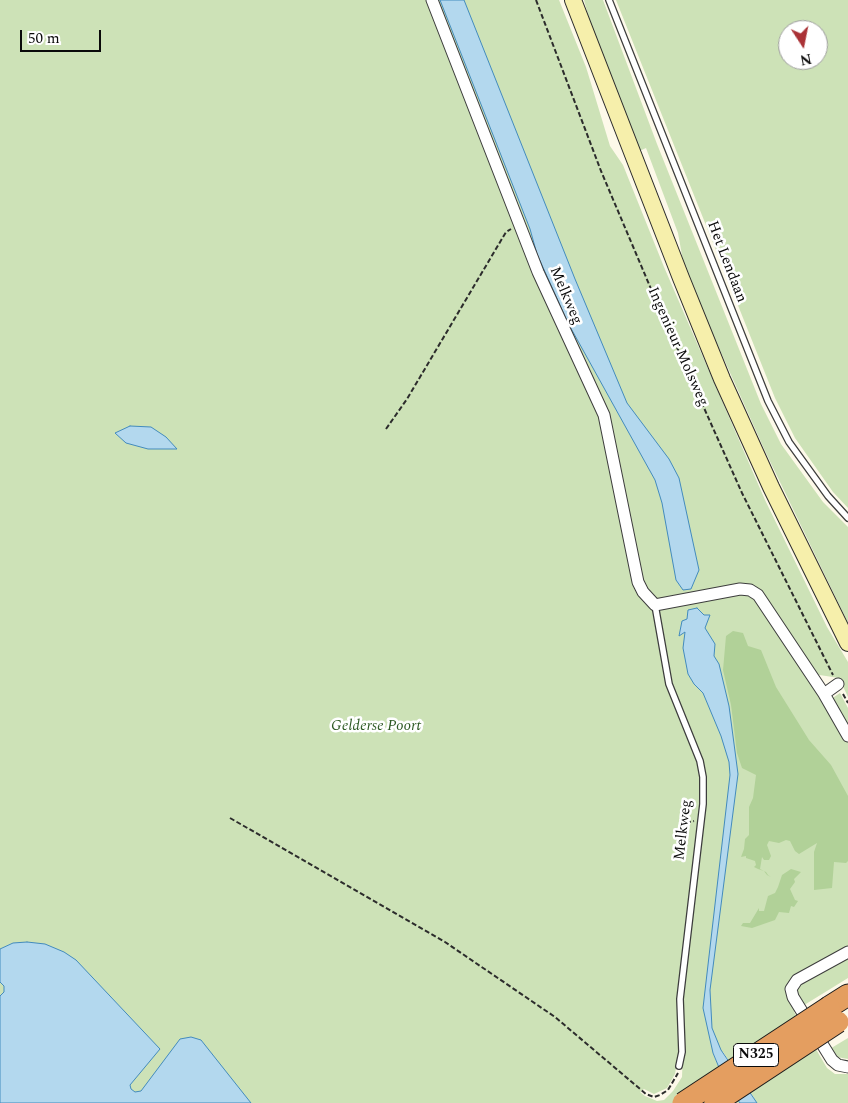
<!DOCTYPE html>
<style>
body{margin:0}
#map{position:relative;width:848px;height:1103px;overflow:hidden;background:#fdf9e9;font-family:Spectral,serif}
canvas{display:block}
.north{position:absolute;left:778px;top:20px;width:50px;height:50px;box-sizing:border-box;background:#fff;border:1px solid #9d9d9d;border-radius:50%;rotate:169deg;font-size:14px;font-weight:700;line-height:20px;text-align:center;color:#0a0a0a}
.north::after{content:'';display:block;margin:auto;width:18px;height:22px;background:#aa3236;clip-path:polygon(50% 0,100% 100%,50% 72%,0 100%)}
.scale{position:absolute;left:20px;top:30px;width:81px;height:22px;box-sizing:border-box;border:2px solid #0a0a0a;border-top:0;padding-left:6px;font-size:15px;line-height:18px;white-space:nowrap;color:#0a0a0a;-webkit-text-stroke:4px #fff;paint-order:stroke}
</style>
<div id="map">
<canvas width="848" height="1103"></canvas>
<div class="north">N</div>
<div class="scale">50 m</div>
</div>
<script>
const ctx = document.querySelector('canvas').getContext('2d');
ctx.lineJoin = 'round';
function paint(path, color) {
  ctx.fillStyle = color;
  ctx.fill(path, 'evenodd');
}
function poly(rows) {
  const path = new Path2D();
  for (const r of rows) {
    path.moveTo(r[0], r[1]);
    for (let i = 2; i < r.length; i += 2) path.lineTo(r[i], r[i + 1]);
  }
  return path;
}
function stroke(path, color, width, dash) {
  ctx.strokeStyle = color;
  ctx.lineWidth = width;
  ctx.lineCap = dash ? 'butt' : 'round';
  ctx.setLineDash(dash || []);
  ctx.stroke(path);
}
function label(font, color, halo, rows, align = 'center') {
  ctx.font = font + ' Spectral,serif';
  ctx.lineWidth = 5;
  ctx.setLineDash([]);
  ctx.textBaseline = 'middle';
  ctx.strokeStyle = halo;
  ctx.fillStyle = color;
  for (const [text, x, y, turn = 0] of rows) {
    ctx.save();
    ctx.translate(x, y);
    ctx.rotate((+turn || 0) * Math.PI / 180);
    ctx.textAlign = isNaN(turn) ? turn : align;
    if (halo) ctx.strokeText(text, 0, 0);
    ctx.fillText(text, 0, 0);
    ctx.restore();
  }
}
paint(poly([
 [0,0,559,0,586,67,610,146,623,165,664,267,765,500,827,627,848,662,848,697,839,678,813,674,767,600,742,592,754,597,836,719,848,742,848,946,795,975,790,981,787,989,796,1010,794,1012,827,1068,835,1074,848,1074,848,1103,747,1103,754,1098,723,1052,713,1053,725,1082,740,1103,148,1103,131,1089,0,1001],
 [679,1050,683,1050,682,1077,673,1091,664,1100,657,1101,645,1096,640,1092,644,1089,654,1094,667,1088,675,1074],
 [584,0,603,0,657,144,761,404,781,444,823,502,848,527,848,623,765,451,685,272,678,233,646,148,637,152,595,41],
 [616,0,848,0,848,508,833,492,795,438,775,398],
 [788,30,818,30,818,60,788,60],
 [840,693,848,708,848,732,831,699],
 [848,955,848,978,801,1007,796,998,798,982],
 [848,1038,848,1059,837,1057,828,1050]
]), '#cde2b7');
paint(poly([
 [733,631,743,633,748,646,761,650,776,687,809,740,831,765,848,796,848,861,846,863,834,862,832,888,814,890,814,852,817,843,799,854,795,851,790,841,786,840,779,843,769,841,767,845,771,856,769,860,764,860,762,857,760,869,766,872,768,875,771,877,778,887,782,875,791,869,801,872,794,879,795,882,790,889,795,900,798,901,794,907,791,906,789,913,779,912,775,920,752,928,741,926,743,923,750,923,759,908,759,911,764,911,768,896,775,893,778,887,771,877,767,875,764,871,758,869,754,867,756,865,755,861,746,858,746,856,741,857,744,849,745,839,749,835,749,807,753,798,756,775,742,768,737,753,731,705,723,670,726,636]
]), '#b1d198');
const water = poly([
 [440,0,464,0,575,279,627,403,669,459,679,478,699,570,691,589,683,590,676,580,662,503,655,480,568,323,537,254,530,229,440,0],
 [130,426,151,427,166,437,177,449,148,449,126,443,115,433,130,426],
 [697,608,704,615,710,615,705,628,715,644,714,656,719,664,729,706,738,774,710,990,712,1028,721,1050,757,1103,740,1103,725,1082,713,1053,703,1008,730,775,729,762,721,736,703,693,694,684,688,674,683,648,685,632,679,636,682,621,687,619,688,610,697,608],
 [27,942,45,944,64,952,76,960,160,1049,130,1085,131,1089,135,1092,141,1091,180,1039,191,1037,201,1040,251,1103,0,1103,0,996,4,992,4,986,0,982,0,949,13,943,27,942]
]);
paint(water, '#b3d8ee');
stroke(water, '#438bbd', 1);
const lane = poly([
 [609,0,768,401,789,442,828,496,848,518],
 [655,605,669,684,700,761,703,777,703,804,680,999,682,1052,679,1066]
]);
const street = poly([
 [432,0,538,272,604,415,638,582,643,592,655,605,740,589,750,590,758,595,824,694,848,736],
 [824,694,838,684],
 [848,952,797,980,791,989,793,997,832,1060,838,1065,848,1067]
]);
const secondary = poly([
 [573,0,681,278,722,379,771,487,848,643]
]);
const highway = poly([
 [829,1007,848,995]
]);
stroke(lane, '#3d3d3d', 8);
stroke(street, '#3d3d3d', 13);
stroke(secondary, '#2c2c2c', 18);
stroke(highway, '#1b1b1b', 23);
stroke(poly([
 [536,0,601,171,654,296,742,493,833,675],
 [386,429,407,399,506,232,511,229],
 [843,694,848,703],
 [230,818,445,942,555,1017,646,1094,654,1097,660,1095,668,1090,678,1073],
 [686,823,694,821]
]), '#2c2c2c', 2, [5, 2.5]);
stroke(lane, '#fff', 5.5);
stroke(street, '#fff', 11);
stroke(secondary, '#f6efab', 16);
stroke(highway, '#e49e60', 21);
const highwayBridge = poly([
 [683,1103,829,1007],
 [715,1103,838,1022]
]);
stroke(highwayBridge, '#1b1b1b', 23, []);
stroke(highwayBridge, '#e49e60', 21);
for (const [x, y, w] of [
 [756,1055,45]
]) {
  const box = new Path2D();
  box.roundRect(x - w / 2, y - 11.5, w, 23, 4);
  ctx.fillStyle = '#fff';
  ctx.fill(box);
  stroke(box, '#0a0a0a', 1);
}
label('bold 14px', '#0a0a0a', null, [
 ["N325",756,1055]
]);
label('15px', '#0a0a0a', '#fff', [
 ["Het Lendaan",726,262,69],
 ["Melkweg",565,296,67],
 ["Ingenieur Molsweg",677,347,66],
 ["Melkweg",684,830,-83]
]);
label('italic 15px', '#2d5923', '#fff', [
 ["Gelderse Poort",376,727]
]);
</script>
